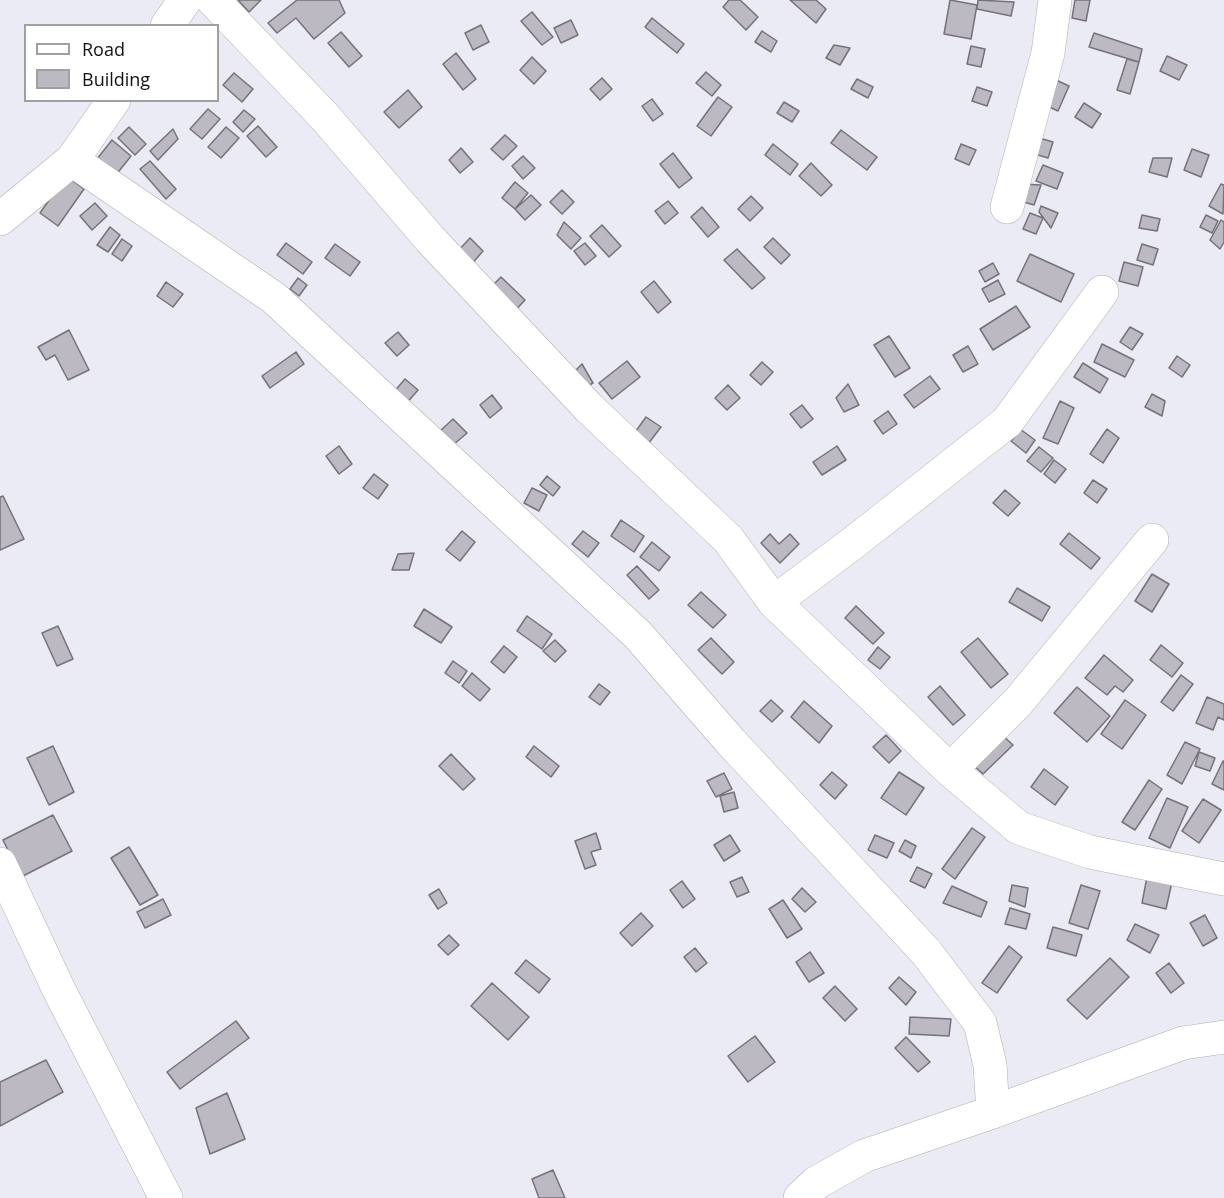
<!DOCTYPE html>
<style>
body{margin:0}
#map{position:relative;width:1224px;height:1198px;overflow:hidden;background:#ebebf5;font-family:"Open Sans",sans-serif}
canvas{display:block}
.legend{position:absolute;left:24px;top:24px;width:195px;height:78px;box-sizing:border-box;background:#fff;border:2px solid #9fa0a1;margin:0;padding:8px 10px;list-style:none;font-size:18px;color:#101114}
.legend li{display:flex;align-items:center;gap:12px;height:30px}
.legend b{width:30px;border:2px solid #9fa0a1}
</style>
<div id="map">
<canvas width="1224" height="1198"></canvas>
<ul class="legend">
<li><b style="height:8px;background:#fff"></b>Road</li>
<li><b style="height:16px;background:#bcb9c2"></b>Building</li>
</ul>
</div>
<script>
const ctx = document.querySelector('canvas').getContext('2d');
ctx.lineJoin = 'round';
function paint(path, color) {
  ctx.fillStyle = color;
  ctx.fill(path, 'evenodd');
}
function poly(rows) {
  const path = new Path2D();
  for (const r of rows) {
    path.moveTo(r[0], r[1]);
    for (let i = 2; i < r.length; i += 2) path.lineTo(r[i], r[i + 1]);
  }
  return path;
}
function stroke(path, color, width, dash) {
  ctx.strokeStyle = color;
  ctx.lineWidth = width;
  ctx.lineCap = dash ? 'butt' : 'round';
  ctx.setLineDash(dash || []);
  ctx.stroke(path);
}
const building = poly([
 [238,0,261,0,249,12,238,0],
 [297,0,339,0,345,13,314,39,296,18,277,33,268,23,297,0],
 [729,0,740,0,758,17,746,30,723,7,729,0],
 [790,0,816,0,826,9,816,23,790,0],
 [950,0,977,5,971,39,944,34,950,0],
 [978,0,1014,2,1011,16,977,9,978,0],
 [1075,0,1090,0,1086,21,1072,18,1075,0],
 [532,12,553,37,542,45,521,21,532,12],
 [652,18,684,44,677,53,645,27,652,18],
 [571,20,578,35,561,43,554,28,571,20],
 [481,25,489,42,473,50,465,33,481,25],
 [762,31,777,41,771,52,755,42,762,31],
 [341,32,362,56,349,67,328,43,341,32],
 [1094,33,1142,49,1139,62,1089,47,1094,33],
 [834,45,850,48,840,65,826,58,834,45],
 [971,46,985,49,981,67,967,64,971,46],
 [456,53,476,79,463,90,443,64,456,53],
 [1167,56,1187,65,1179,80,1160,71,1167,56],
 [532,57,546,71,534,84,520,70,532,57],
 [1127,59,1139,62,1130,94,1117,90,1127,59],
 [706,72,721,85,712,96,696,83,706,72],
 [234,73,253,89,242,102,223,85,234,73],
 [602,78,612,89,600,100,590,89,602,78],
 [857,79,873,87,868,98,851,89,857,79],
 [1054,79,1069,86,1058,111,1043,104,1054,79],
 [977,87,992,92,987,106,972,101,977,87],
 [408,90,422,107,399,128,384,112,408,90],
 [718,97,732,107,711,136,697,126,718,97],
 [652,99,663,114,653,121,642,106,652,99],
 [784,102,799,111,792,122,777,113,784,102],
 [1084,103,1101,114,1092,128,1075,117,1084,103],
 [208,109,220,119,202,139,190,129,208,109],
 [244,110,255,119,243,132,233,122,244,110],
 [258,126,277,147,266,157,247,136,258,126],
 [129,127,146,144,135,155,118,138,129,127],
 [226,127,239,138,221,158,208,147,226,127],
 [173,129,178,139,158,160,150,151,173,129],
 [841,130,877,157,867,170,831,143,841,130],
 [505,135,517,146,503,160,491,149,505,135],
 [1036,137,1053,142,1048,158,1031,153,1036,137],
 [112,140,131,156,112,180,93,164,112,140],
 [773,144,798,164,790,175,765,155,773,144],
 [961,144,976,150,969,165,955,159,961,144],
 [461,148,473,162,460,173,449,160,461,148],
 [1192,149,1209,155,1201,177,1184,170,1192,149],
 [673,153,692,178,679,188,660,164,673,153],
 [523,156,535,168,523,179,512,166,523,156],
 [1153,158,1172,158,1167,177,1149,172,1153,158],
 [150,161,176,189,166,199,140,169,150,161],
 [811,163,832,185,821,196,799,176,811,163],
 [1043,165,1063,173,1057,189,1036,181,1043,165],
 [66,176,84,189,58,226,40,213,66,176],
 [515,182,528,193,515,209,502,198,515,182],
 [1022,184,1041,185,1034,205,1017,200,1022,184],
 [1221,184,1224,185,1223,214,1209,206,1221,184],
 [562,190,574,202,562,214,550,202,562,190],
 [531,195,541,205,525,220,515,209,531,195],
 [751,196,763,208,750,221,738,209,751,196],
 [668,201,678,213,665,224,655,211,668,201],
 [95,203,107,216,92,230,80,216,95,203],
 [1041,206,1058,213,1051,228,1039,212,1041,206],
 [702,207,719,227,708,237,691,217,702,207],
 [1030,213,1043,218,1036,234,1023,229,1030,213],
 [1142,215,1160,219,1157,231,1139,228,1142,215],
 [1206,215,1218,221,1212,233,1200,227,1206,215],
 [1221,220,1224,222,1224,242,1220,249,1210,240,1221,220],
 [564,222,581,238,571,249,557,235,564,222],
 [602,225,621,246,609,257,590,236,602,225],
 [110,227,120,235,108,252,97,245,110,227],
 [470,238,483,251,470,266,456,253,470,238],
 [773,238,790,255,781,264,764,247,773,238],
 [122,239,132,246,122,261,112,254,122,239],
 [286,243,312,262,303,274,277,255,286,243],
 [585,243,596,256,585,265,574,251,585,243],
 [335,244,360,262,350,276,325,258,335,244],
 [1142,244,1158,249,1153,265,1137,260,1142,244],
 [737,249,765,278,752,289,724,260,737,249],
 [1030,254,1074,274,1061,302,1017,281,1030,254],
 [1124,262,1143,267,1138,286,1119,281,1124,262],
 [993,263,999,274,985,282,979,271,993,263],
 [501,277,525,300,513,313,489,289,501,277],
 [298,278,307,285,299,296,290,289,298,278],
 [998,280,1005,294,989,302,982,289,998,280],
 [654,281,671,302,658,313,641,292,654,281],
 [166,282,183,294,173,307,157,296,166,282],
 [1016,306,1030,327,993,350,980,329,1016,306],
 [1130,327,1143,334,1132,350,1120,342,1130,327],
 [69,330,89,370,68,380,55,355,46,360,38,347,69,330],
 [398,332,409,345,397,356,385,343,398,332],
 [889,336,910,368,895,377,874,345,889,336],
 [1102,344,1134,360,1125,377,1094,362,1102,344],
 [968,346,978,364,963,372,953,355,968,346],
 [296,352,304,364,270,388,262,376,296,352],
 [1177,356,1190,365,1182,377,1169,368,1177,356],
 [627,361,640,377,612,399,599,383,627,361],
 [762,362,773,372,761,385,750,375,762,362],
 [1083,363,1108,379,1100,393,1074,377,1083,363],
 [582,364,593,383,579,391,571,375,582,364],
 [930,376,940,389,914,408,904,395,930,376],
 [405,379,418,390,405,405,392,394,405,379],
 [848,384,859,405,844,412,836,398,848,384],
 [728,385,740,398,727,410,715,398,728,385],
 [1152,394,1165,401,1162,416,1145,407,1152,394],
 [492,395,502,408,490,418,480,405,492,395],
 [1060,401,1074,408,1058,444,1043,438,1060,401],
 [802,405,813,419,801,428,790,414,802,405],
 [888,411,897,424,883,434,874,421,888,411],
 [646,417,661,427,642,452,628,442,646,417],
 [453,419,467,433,452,446,439,432,453,419],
 [1020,429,1035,440,1026,453,1011,441,1020,429],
 [1107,429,1119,438,1103,463,1090,454,1107,429],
 [339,446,352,464,339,474,326,456,339,446],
 [837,446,846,460,822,475,813,462,837,446],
 [1039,447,1053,458,1041,472,1027,461,1039,447],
 [1054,460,1066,469,1055,483,1044,474,1054,460],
 [374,474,388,485,378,499,363,488,374,474],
 [547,476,560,487,553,496,540,485,547,476],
 [1093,480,1107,489,1097,503,1084,493,1093,480],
 [532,488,547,495,539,511,524,503,532,488],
 [1005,490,1020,503,1008,516,993,503,1005,490],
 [3,496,24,539,0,550,0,497,3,496],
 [621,520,644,536,634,552,611,536,621,520],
 [462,531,475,542,460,561,446,550,462,531],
 [583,531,599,543,588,557,572,544,583,531],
 [1069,533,1100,558,1091,569,1060,544,1069,533],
 [770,534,779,544,790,534,799,544,780,563,761,543,770,534],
 [652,542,670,557,659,571,640,557,652,542],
 [414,553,409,570,392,570,398,554,414,553],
 [637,566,659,590,649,599,627,575,637,566],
 [1152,574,1169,584,1152,612,1135,601,1152,574],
 [1017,588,1050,607,1042,621,1009,602,1017,588],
 [701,592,726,615,713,628,688,605,701,592],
 [856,606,884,633,873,644,845,618,856,606],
 [424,609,452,627,441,643,414,626,424,609],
 [527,616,552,634,542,649,517,631,527,616],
 [58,626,73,659,57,666,42,633,58,626],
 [711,638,734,662,722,674,698,650,711,638],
 [978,638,1008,674,991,688,961,652,978,638],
 [555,640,566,651,555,662,543,651,555,640],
 [1161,645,1183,663,1172,677,1150,660,1161,645],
 [504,646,517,657,504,673,491,662,504,646],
 [878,647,890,657,880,669,868,660,878,647],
 [1104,655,1133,680,1123,692,1115,686,1107,695,1085,678,1104,655],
 [453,661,467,671,459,683,445,673,453,661],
 [472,673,490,689,480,701,462,686,472,673],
 [1181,675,1193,684,1173,711,1161,702,1181,675],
 [599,684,610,692,600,705,589,697,599,684],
 [940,686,965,715,953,725,928,697,940,686],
 [1077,687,1110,716,1087,742,1054,713,1077,687],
 [1207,697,1224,704,1224,720,1218,717,1213,730,1196,723,1207,697],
 [771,700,783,711,772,722,760,711,771,700],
 [1125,700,1146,715,1122,749,1101,734,1125,700],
 [804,701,832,726,819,743,791,717,804,701],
 [1001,734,1013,745,983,774,972,764,1001,734],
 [886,735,901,751,889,763,873,747,886,735],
 [1185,742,1200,749,1182,784,1167,775,1185,742],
 [53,746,74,792,49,805,27,758,53,746],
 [534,746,559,766,551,777,526,757,534,746],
 [1199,752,1215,758,1210,771,1195,766,1199,752],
 [451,754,475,779,463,790,439,766,451,754],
 [1223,761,1224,761,1224,790,1212,784,1223,761],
 [1044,769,1068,787,1055,805,1031,787,1044,769],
 [832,772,847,785,835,799,820,785,832,772],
 [899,772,924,788,906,815,881,798,899,772],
 [724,773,732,789,716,797,707,781,724,773],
 [1149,780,1162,789,1135,830,1122,822,1149,780],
 [734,792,738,808,724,812,720,796,734,792],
 [1167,798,1188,807,1170,848,1149,838,1167,798],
 [1203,799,1221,810,1199,843,1182,831,1203,799],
 [53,815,72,851,21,877,3,840,53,815],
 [972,828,985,837,955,879,942,869,972,828],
 [596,833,601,849,591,852,596,865,585,869,575,841,596,833],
 [730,835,740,851,724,861,714,845,730,835],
 [875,835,894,843,887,858,868,850,875,835],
 [905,840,916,846,911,858,899,851,905,840],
 [129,847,158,895,140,905,111,858,129,847],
 [917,867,932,874,925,888,910,881,917,867],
 [742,877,749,892,737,897,730,882,742,877],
 [1147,877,1172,882,1166,909,1142,903,1147,877],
 [682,881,695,899,683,908,670,890,682,881],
 [1012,885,1028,888,1025,907,1009,901,1012,885],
 [1081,885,1100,891,1088,929,1069,923,1081,885],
 [952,886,987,902,981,917,943,903,952,886],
 [802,888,816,902,805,912,792,899,802,888],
 [439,889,447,903,438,909,429,895,439,889],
 [163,899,171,915,145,928,137,912,163,899],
 [783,900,802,929,787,938,769,909,783,900],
 [1010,908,1030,914,1026,929,1005,924,1010,908],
 [641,913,653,926,632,946,620,933,641,913],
 [1205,915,1217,938,1203,946,1190,923,1205,915],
 [1135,924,1159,935,1150,953,1127,940,1135,924],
 [1053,927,1082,935,1076,956,1047,948,1053,927],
 [449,935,459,945,448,955,438,945,449,935],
 [1009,946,1022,957,997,993,982,983,1009,946],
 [695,948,707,963,696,972,684,957,695,948],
 [810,952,824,973,809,982,796,962,810,952],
 [1110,958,1129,977,1087,1019,1067,1000,1110,958],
 [526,960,550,979,539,993,515,973,526,960],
 [1169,963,1184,983,1171,993,1156,973,1169,963],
 [899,977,916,992,906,1005,889,988,899,977],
 [492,983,529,1017,508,1040,471,1006,492,983],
 [835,986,857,1009,845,1021,823,998,835,986],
 [910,1017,951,1019,949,1036,909,1034,910,1017],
 [236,1021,249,1038,180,1089,167,1072,236,1021],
 [755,1036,775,1062,748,1082,728,1056,755,1036],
 [906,1037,930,1062,918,1072,895,1048,906,1037],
 [46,1060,63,1092,0,1126,0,1082,46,1060],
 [227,1093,245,1139,210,1154,196,1108,227,1093],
 [553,1170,565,1198,539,1198,532,1179,553,1170]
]);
paint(building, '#bcb9c2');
stroke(building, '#75727a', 1.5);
const minor = poly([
 [213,0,324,116,430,239,589,408,728,539,774,602,950,770,1019,828,1090,852,1224,879],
 [167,26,185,0],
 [72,160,274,298,638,635,731,742,926,952,980,1023,990,1065,993,1112],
 [1007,207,1048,53,1055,0],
 [0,219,72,160,114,100],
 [774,602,853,543,1007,422,1102,292],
 [950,770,1018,702,1152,540],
 [0,864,59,990,166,1198],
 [800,1198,816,1183,864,1156,993,1112,1183,1043,1224,1037]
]);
stroke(minor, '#aeafb8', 34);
stroke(minor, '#fff', 33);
</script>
